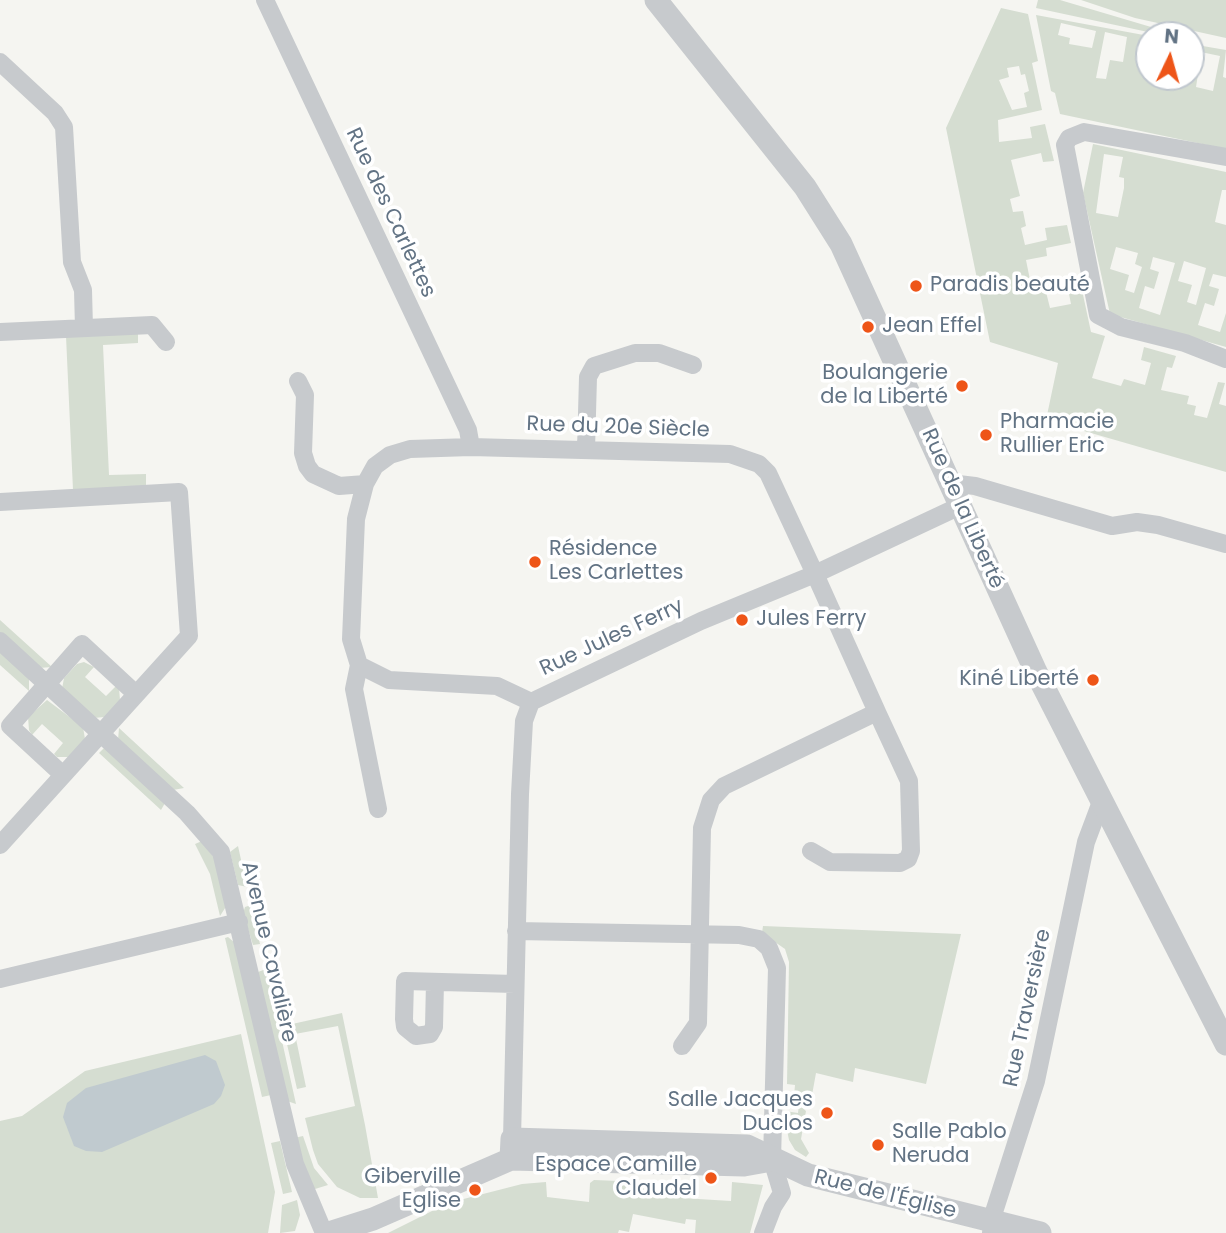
<!DOCTYPE html>
<meta charset="utf-8">
<style>
body{margin:0}
#map{position:relative;width:1226px;height:1233px;overflow:hidden;background:#f5f5f1;font-family:Poppins,sans-serif}
canvas{display:block}
.north{position:absolute;left:1135px;top:21px;width:70px;height:70px;box-sizing:border-box;background:#fff;border:2px solid #c0c7ce;border-radius:50%;rotate:5deg;font-size:19px;font-weight:700;line-height:28px;text-align:center;color:#627384}
.north::after{content:'';display:block;margin:auto;width:24px;height:32px;background:#ee5518;clip-path:polygon(50% 0,100% 100%,50% 72%,0 100%)}
</style>
<div id="map">
<canvas width="1226" height="1233"></canvas>
<div class="north">N</div>
</div>
<script>
const ctx = document.querySelector('canvas').getContext('2d');
ctx.lineJoin = 'round';
function paint(path, color) {
  ctx.fillStyle = color;
  ctx.fill(path, 'evenodd');
}
function poly(rows) {
  const path = new Path2D();
  for (const r of rows) {
    path.moveTo(r[0], r[1]);
    for (let i = 2; i < r.length; i += 2) path.lineTo(r[i], r[i + 1]);
  }
  return path;
}
function stroke(path, color, width, dash) {
  ctx.strokeStyle = color;
  ctx.lineWidth = width;
  ctx.lineCap = dash ? 'butt' : 'round';
  ctx.setLineDash(dash || []);
  ctx.stroke(path);
}
function label(font, color, halo, rows, align = 'center') {
  ctx.font = font + ' Poppins,sans-serif';
  ctx.lineWidth = 7;
  ctx.setLineDash([]);
  ctx.textBaseline = 'middle';
  ctx.strokeStyle = halo;
  ctx.fillStyle = color;
  for (const [text, x, y, turn = 0] of rows) {
    ctx.save();
    ctx.translate(x, y);
    ctx.rotate((+turn || 0) * Math.PI / 180);
    ctx.textAlign = isNaN(turn) ? turn : align;
    if (halo) ctx.strokeText(text, 0, 0);
    ctx.fillText(text, 0, 0);
    ctx.restore();
  }
}
paint(poly([
 [1038,0,1060,0,1178,35,1162,35,1036,8],
 [1081,0,1226,0,1226,38,1135,18],
 [1001,8,1028,14,1038,61,1032,63,1042,110,998,120,999,142,1032,138,1030,127,1045,124,1054,161,1043,162,1041,153,1011,160,1020,196,1010,199,1013,212,1023,211,1026,226,1021,228,1025,245,1047,240,1045,228,1067,225,1071,243,1046,248,1047,256,1026,260,1031,285,1040,284,1042,293,1046,292,1050,308,1071,304,1066,279,1079,276,1091,332,1105,336,1092,378,1121,386,1124,379,1145,385,1151,363,1141,360,1144,347,1176,356,1172,368,1167,367,1161,390,1189,396,1187,404,1196,406,1194,415,1207,418,1218,382,1225,383,1219,404,1226,406,1226,472,1046,420,1058,363,990,342,946,128],
 [1019,66,1021,75,1025,74,1029,91,1024,93,1027,107,1012,110,999,80,1009,77,1007,68],
 [1036,15,1149,36,1149,41,1143,40,1140,57,1149,60,1149,77,1166,77,1165,81,1182,85,1184,77,1191,77,1193,67,1199,68,1196,87,1213,91,1220,56,1191,50,1191,44,1226,50,1223,77,1226,78,1226,149,1060,114,1055,93,1051,91],
 [1061,23,1096,31,1092,48,1069,44,1070,38,1058,35],
 [1105,32,1127,37,1123,62,1110,60,1106,79,1096,78],
 [1093,144,1226,172,1226,190,1222,190,1215,222,1226,225,1226,277,1213,274,1209,286,1219,289,1214,306,1205,303,1198,325,1220,332,1226,313,1226,347,1110,314,1083,193],
 [1104,154,1123,157,1119,177,1124,178,1124,188,1118,217,1096,213],
 [1116,247,1138,253,1135,264,1142,267,1134,293,1125,290,1129,275,1110,269],
 [1153,257,1175,263,1160,315,1139,308,1145,286,1154,289,1159,272,1150,269],
 [1184,261,1206,268,1196,305,1187,302,1192,285,1178,281],
 [138,333,138,343,103,345,109,475,146,474,146,487,73,490,66,336],
 [0,620,52,667,39,668,0,632],
 [0,652,29,679,29,691,0,665],
 [84,662,94,667,85,677,106,696,116,686,119,688,120,700,105,717,93,718,62,689,64,678,77,664],
 [47,700,83,727,85,739,69,757,57,757,54,754,63,743,42,724,32,735,29,730,28,717],
 [119,728,184,788,173,790,118,740],
 [105,747,165,803,161,810,99,753],
 [202,841,215,859,227,905,220,916,210,874,195,844],
 [238,846,247,887,238,885,230,852],
 [251,905,260,944,253,945,243,913,245,907],
 [763,926,961,934,926,1084,855,1068,853,1082,816,1073,812,1095,794,1096,795,1085,787,1084,789,962,785,949,762,933],
 [228,937,235,943,271,1095,262,1097,225,938],
 [266,969,296,1104,287,1101,258,972],
 [342,1013,365,1125,378,1198,360,1198,337,1187,318,1164,313,1150,305,1118,355,1106,338,1026,295,1034,306,1087,297,1089,283,1026],
 [241,1034,275,1192,268,1233,0,1233,0,1121,22,1116,85,1071],
 [799,1105,806,1111,801,1139,809,1153,806,1157,795,1150,789,1140,786,1125,785,1111,798,1113],
 [303,1136,314,1168,328,1185,315,1189,309,1181,294,1138],
 [280,1141,292,1192,283,1194,271,1143],
 [594,1180,668,1183,682,1198,731,1201,732,1182,763,1185,750,1233,695,1233,696,1220,686,1219,685,1224,633,1214,629,1232,619,1230,618,1233,388,1233,448,1203,522,1184,546,1182,547,1197,589,1202,590,1183],
 [297,1200,300,1215,295,1231,280,1233,282,1205]
]), '#d5ddd1');
paint(poly([
 [205,1055,216,1061,225,1085,221,1096,214,1104,102,1152,86,1151,74,1146,63,1117,67,1103,86,1088]
]), '#c0cacf');
stroke(poly([
 [265,0,468,430,471,447],
 [0,62,55,113,64,127,72,262,83,290,84,328],
 [1226,157,1084,132,1069,138,1065,145,1098,315,1121,327,1185,343,1226,359],
 [0,332,152,325,166,342],
 [298,381,305,395,303,453,307,466,313,474,339,486,365,484],
 [586,450,588,377,594,366,635,353,659,353,693,365],
 [950,483,975,486,1112,526,1137,522,1158,525,1226,544],
 [0,502,179,492,189,636,0,845],
 [0,641,187,813,221,852,295,1164,324,1233],
 [359,665,354,689,378,809],
 [531,702,497,686,389,680,359,665,351,639,356,519,365,484,375,466,390,455,410,449,471,447,730,454,759,464,768,473,815,574,877,712,724,786,711,800,702,828,698,1023,682,1046],
 [63,775,10,726,82,644,136,694],
 [811,851,830,862,900,863,908,859,911,851,909,781,877,712],
 [516,931,739,935,759,939,769,948,777,968,772,1160,782,1193,773,1207,763,1233],
 [0,979,239,922],
 [435,982,434,1027,430,1034,416,1036,405,1027,404,1019,405,981,515,984],
 [512,1139,520,794,524,721,531,702,701,621,815,574,960,506],
 [991,1233,993,1215,1036,1081,1086,842,1101,802]
]), '#c7cacd', 18);
stroke(poly([
 [656,0,805,187,841,244,1036,672,1226,1044],
 [511,1159,512,1139,747,1146,808,1175,1040,1233],
 [329,1233,373,1219,511,1159,744,1165,772,1160]
]), '#c7cacd', 23);
for (const [x, y, r, color] of [
 [916,286,7,"#ee5518"],
 [868,327,7,"#ee5518"],
 [962,386,7,"#ee5518"],
 [986,435,7,"#ee5518"],
 [535,562,7,"#ee5518"],
 [742,620,7,"#ee5518"],
 [1093,680,7,"#ee5518"],
 [827,1113,7,"#ee5518"],
 [878,1145,7,"#ee5518"],
 [711,1178,7,"#ee5518"],
 [475,1190,7,"#ee5518"]
]) {
  const dot = new Path2D();
  dot.arc(x, y, r, 0, 2 * Math.PI);
  ctx.fillStyle = color;
  ctx.fill(dot);
  stroke(dot, '#fff', 2.5);
}
label('21px', '#627384', '#fff', [
 ["Rue des Carlettes",390,213,65],
 ["Rue du 20e Siècle",618,428,2],
 ["Rue de la Liberté",962,509,66],
 ["Rue Jules Ferry",612,638,-25],
 ["Avenue Cavalière",268,952,77],
 ["Rue Traversière",1028,1008,-78],
 ["Rue de l'Église",885,1195,14]
]);
label('21px', '#627384', '#fff', [
 ["Paradis beauté",930,286],
 ["Jean Effel",882,327],
 ["Boulangerie",948,374,"right"],
 ["de la Liberté",948,398,"right"],
 ["Pharmacie",1000,423],
 ["Rullier Eric",1000,447],
 ["Résidence",549,550],
 ["Les Carlettes",549,574],
 ["Jules Ferry",756,620],
 ["Kiné Liberté",1079,680,"right"],
 ["Salle Jacques",813,1101,"right"],
 ["Duclos",813,1125,"right"],
 ["Salle Pablo",892,1133],
 ["Neruda",892,1157],
 ["Espace Camille",697,1166,"right"],
 ["Claudel",697,1190,"right"],
 ["Giberville",461,1178,"right"],
 ["Eglise",461,1202,"right"]
], 'left');
</script>
